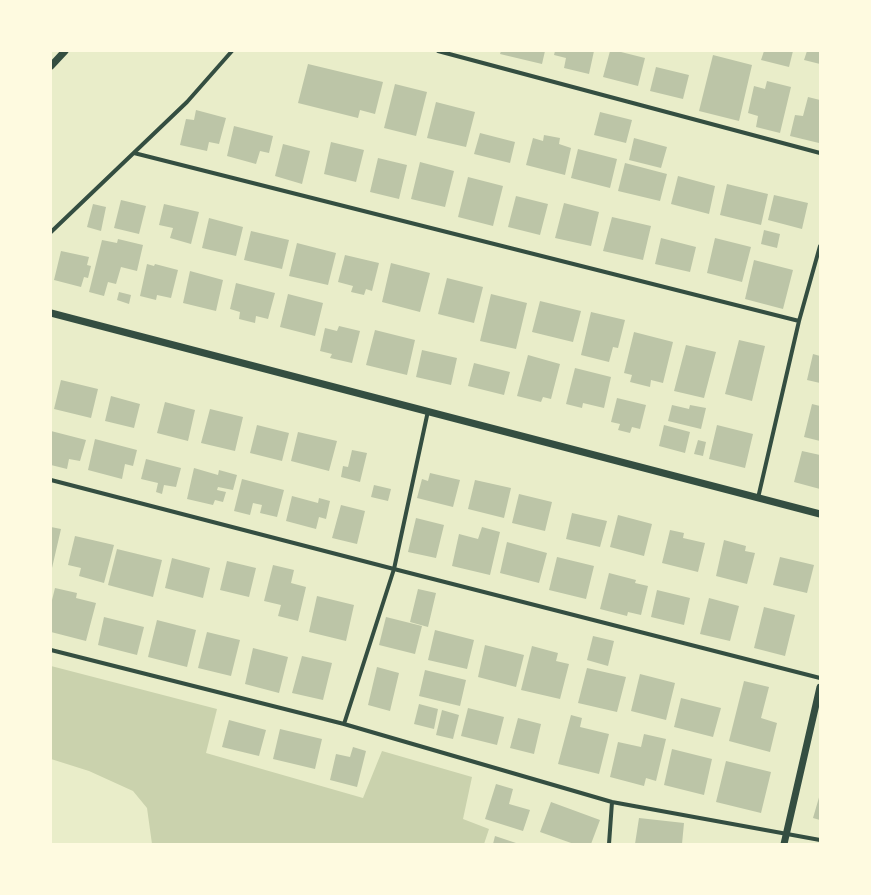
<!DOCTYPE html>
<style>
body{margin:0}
#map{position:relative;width:871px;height:895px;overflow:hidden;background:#e9edc9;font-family:"Nunito Sans",sans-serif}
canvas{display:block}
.frame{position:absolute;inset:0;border:52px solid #fefae0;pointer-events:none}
</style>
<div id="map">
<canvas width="871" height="895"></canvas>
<div class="frame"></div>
</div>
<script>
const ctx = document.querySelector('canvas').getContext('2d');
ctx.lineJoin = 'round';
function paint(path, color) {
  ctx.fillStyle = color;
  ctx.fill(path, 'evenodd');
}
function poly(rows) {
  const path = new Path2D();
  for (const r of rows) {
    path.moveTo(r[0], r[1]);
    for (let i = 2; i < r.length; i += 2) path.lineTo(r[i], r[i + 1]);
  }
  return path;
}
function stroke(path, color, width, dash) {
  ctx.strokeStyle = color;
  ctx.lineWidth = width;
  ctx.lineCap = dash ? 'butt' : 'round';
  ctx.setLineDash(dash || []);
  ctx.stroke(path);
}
paint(poly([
 [51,666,217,709,206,753,363,798,382,751,472,777,463,819,489,829,484,844,152,844,147,808,133,791,89,771,51,759]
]), '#cad2ad');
paint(poly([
 [501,51,545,51,542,64,500,54],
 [555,51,594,51,589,74,564,68,566,58,554,55],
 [610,51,617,51,645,58,638,86,603,77],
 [764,51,793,51,789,67,761,60],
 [807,51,820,51,820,64,804,60],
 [713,55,752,65,739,121,699,111],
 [308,64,383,82,375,114,360,110,358,118,298,103],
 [656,67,689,75,683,99,650,91],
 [767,81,791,87,780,133,756,127,758,116,748,113,754,86,765,89],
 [395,84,427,92,416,136,384,128],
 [808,97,820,100,820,138,819,143,790,136,795,115,803,116],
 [436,102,475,112,466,147,427,138],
 [196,110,226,118,219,144,209,142,207,151,180,145,186,119,194,120],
 [600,112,632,120,626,143,594,135],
 [234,126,273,136,269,153,260,151,256,164,227,156],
 [480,133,515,142,510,163,474,154],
 [544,135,560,138,559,144,571,148,565,175,526,165,533,138,543,141],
 [634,138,667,147,661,168,629,160],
 [331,142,364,150,356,182,324,174],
 [283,144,310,151,302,184,275,176],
 [578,149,617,159,610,188,571,178],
 [378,158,407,165,399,199,370,192],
 [420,162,454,171,445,207,411,199],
 [625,163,667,174,660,201,618,191],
 [678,176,715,186,709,214,671,204],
 [468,177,503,186,493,226,458,217],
 [727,184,768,194,761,225,720,215],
 [774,195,808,203,802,229,768,220],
 [516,196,548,204,540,235,508,227],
 [121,200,146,206,139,234,114,228],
 [564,203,599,212,591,246,555,238],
 [93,204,106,207,101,231,87,227],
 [164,204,199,212,191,244,170,238,173,228,159,225],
 [612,217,651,226,643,260,603,251],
 [209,218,243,227,236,256,202,248],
 [764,230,780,234,777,248,761,244],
 [251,231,289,240,282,269,244,260],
 [661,238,696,247,690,272,655,264],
 [715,238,751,247,742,282,707,273],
 [118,239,143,245,137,271,121,267,116,284,108,282,104,296,89,292,102,240,117,243],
 [297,243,336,253,328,285,289,276],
 [61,251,89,257,87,265,91,266,88,278,84,277,81,287,54,280],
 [345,255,379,263,372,291,366,289,364,295,351,292,353,286,338,282],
 [754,260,793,270,783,309,745,299],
 [391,263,430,273,420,312,382,302],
 [147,264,154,266,155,264,178,270,171,298,157,295,156,300,140,296],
 [190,271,223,280,216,311,183,303],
 [447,278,483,287,474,323,438,314],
 [236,283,275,293,268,319,256,316,255,323,239,319,240,312,230,309],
 [119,292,131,295,129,304,117,300],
 [288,294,323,303,315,336,280,327],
 [491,294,527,303,516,349,480,341],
 [540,301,581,311,573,342,532,332],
 [591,312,625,320,618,348,613,347,609,362,581,355],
 [339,326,360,331,352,363,330,358,332,354,320,351,325,328,337,331],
 [375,330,415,340,407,375,366,365],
 [634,332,673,342,663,383,651,380,650,387,630,382,632,375,624,373],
 [739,340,765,346,752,401,725,394],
 [686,345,716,352,704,398,674,391],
 [422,350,457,358,451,385,416,377],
 [813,354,820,356,820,383,807,380],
 [528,355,560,364,551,399,543,397,541,402,517,396],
 [474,363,510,372,504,395,468,386],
 [575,368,611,377,604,408,583,403,582,408,566,404],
 [61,380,98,389,91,418,54,409],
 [111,396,140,404,134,428,105,421],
 [617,398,646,405,640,429,632,427,630,433,618,430,620,424,611,422],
 [165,402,195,410,188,441,157,433],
 [812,404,820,406,820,441,804,437],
 [672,405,689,409,690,405,706,408,701,429,668,421],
 [210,409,243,417,235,451,201,443],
 [257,425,289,433,282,461,250,453],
 [664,425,690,432,685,453,659,446],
 [717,425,753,434,745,468,709,459],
 [51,431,86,440,80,461,69,459,67,469,51,465],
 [298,432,337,441,329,471,291,461],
 [95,439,137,450,133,466,125,464,122,479,88,470],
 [698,440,706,442,703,456,694,454],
 [352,450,367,453,360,482,341,477,343,466,348,467],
 [802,451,820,455,820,489,794,482],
 [146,459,181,468,176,487,164,485,162,494,156,492,158,483,141,479],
 [194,468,218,475,219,470,237,475,233,490,218,487,217,490,226,492,223,502,215,500,213,505,187,499],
 [430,473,460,480,453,507,417,498,422,479,428,481],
 [242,479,284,490,277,517,260,513,262,505,253,503,250,515,234,511],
 [475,480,511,488,504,518,468,509],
 [374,485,391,489,388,501,371,497],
 [519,494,552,502,545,531,512,523],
 [292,496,318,503,319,498,330,501,326,519,319,517,316,529,286,521],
 [341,505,365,511,357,544,332,538],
 [572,513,607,521,600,547,566,539],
 [618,515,652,524,644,556,610,547],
 [416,518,444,525,436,558,408,552],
 [51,527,61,529,52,568,51,568],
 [482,527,500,532,490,575,452,566,459,534,478,539],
 [670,530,684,533,683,538,705,543,698,572,662,563],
 [75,536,114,545,104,583,79,576,81,568,68,565],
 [724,540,746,546,745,551,755,553,747,584,716,576],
 [507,542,547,553,539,583,500,573],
 [117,549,162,560,153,597,108,585],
 [557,557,594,566,586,599,549,590],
 [780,557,814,565,807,593,773,585],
 [172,558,210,568,203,598,165,588],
 [227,561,256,568,249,597,220,590],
 [273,565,294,570,291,583,306,587,298,621,278,616,281,605,264,601],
 [609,573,636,580,635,583,648,586,641,615,628,612,627,616,600,609],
 [55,588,77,593,76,598,96,603,86,641,51,632,51,604],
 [418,589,436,593,428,627,410,622],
 [657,590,690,598,684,625,651,617],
 [317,596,354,605,346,641,309,632],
 [709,598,739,606,730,641,700,634],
 [764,607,795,615,785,656,754,648],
 [104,617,144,627,137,655,98,645],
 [386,617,422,626,415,654,379,645],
 [157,620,196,630,187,667,148,657],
 [435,630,474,640,467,669,428,660],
 [207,632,240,640,231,676,198,668],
 [593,636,614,641,608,666,587,660],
 [485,645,524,655,516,687,478,677],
 [532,646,558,653,556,661,569,664,560,699,521,690],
 [253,648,288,657,279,693,245,684],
 [302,656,332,663,323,700,292,693],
 [377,667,399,673,390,711,368,705],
 [587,668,626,677,617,712,578,703],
 [425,670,466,680,460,706,419,696],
 [640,674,675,683,666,720,631,711],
 [744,681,769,687,761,718,777,723,770,752,729,741],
 [681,698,721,708,713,737,674,727],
 [419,704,438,709,434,729,414,724],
 [468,708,504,717,497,745,461,736],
 [442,710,459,715,453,739,436,735],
 [571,715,582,718,580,727,609,734,599,774,558,764],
 [518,718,541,724,534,754,510,748],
 [229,720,266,730,259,756,222,747],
 [280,729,322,739,315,769,273,759],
 [644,734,666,739,656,781,646,778,644,786,610,777,618,742,641,747],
 [353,747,366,751,357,787,330,780,336,754,350,757],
 [672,749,712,759,704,795,664,785],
 [726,761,771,772,761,813,716,802],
 [496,784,513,789,509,804,530,810,523,831,485,819],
 [820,794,820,820,813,818],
 [551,802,600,820,591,844,574,844,540,832],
 [639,818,684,823,682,844,635,844],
 [495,836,519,844,493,844]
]), '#bcc5a7');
stroke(poly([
 [438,51,820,153],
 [134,153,799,321],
 [51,232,187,102,232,51],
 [51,480,394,569,820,678],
 [758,498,799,321,820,246],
 [51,650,344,724,612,802,820,840],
 [344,724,394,569,428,411],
 [609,844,612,802]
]), '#344e41', 4);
stroke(poly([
 [51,66,65,51],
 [51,313,820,514],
 [784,844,820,687]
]), '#344e41', 7);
</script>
